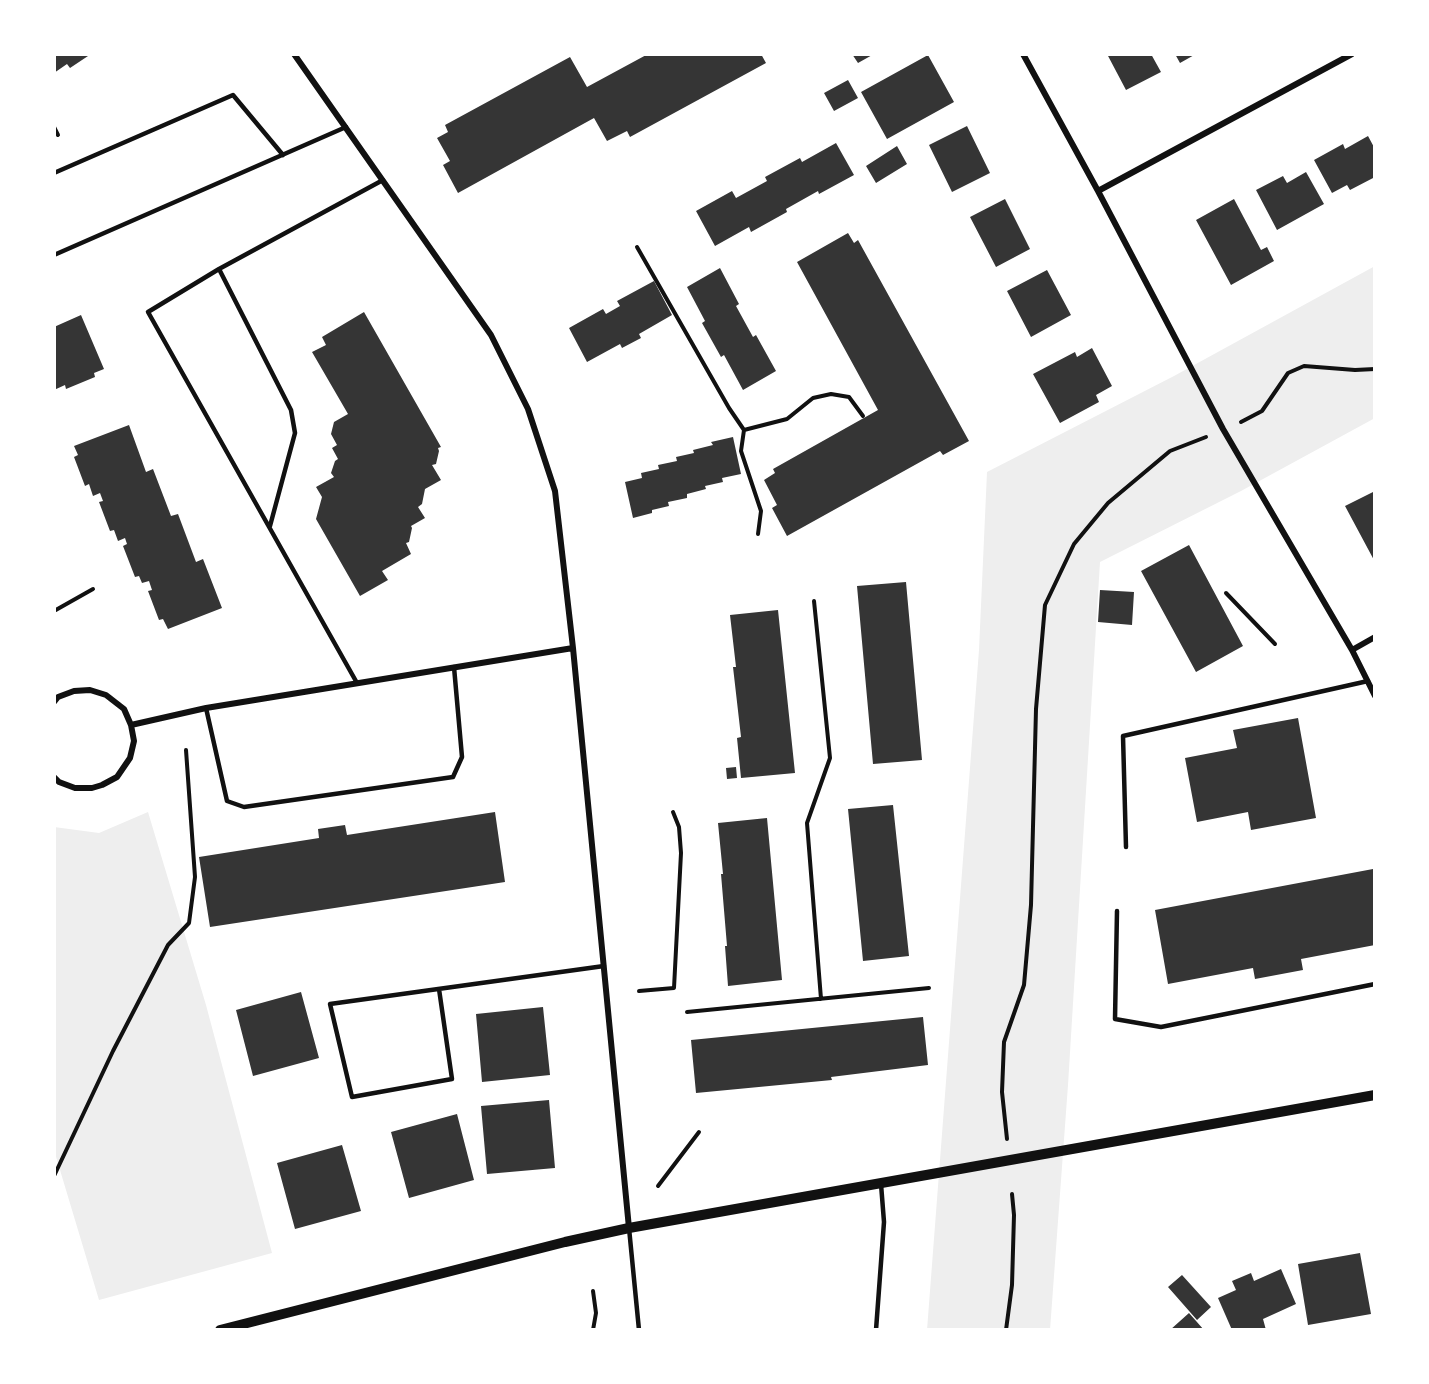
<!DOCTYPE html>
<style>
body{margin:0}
#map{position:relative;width:1429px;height:1384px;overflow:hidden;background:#fff;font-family:Lato,sans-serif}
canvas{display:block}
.frame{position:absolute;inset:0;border:56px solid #fff;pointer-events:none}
</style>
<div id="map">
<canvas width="1429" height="1384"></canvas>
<div class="frame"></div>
</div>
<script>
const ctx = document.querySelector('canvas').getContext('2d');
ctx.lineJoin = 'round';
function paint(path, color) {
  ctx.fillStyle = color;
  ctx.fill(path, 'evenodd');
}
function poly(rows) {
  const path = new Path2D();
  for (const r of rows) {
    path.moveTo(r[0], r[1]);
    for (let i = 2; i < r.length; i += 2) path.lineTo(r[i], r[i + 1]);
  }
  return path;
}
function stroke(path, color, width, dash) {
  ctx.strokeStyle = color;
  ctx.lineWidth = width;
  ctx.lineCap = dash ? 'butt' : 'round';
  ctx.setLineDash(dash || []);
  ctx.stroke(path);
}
paint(poly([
 [1375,266,1375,418,1241,491,1100,562,1068,1085,1050,1330,927,1330,979,650,987,472,1174,376],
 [148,812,206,1005,272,1253,99,1300,54,1150,54,827,99,833]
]), '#eee');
paint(poly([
 [54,54,91,54,70,68,67,64,54,73],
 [648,54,761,54,766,63,630,137,627,131,607,141,594,118,458,193,443,165,450,161,437,138,448,132,445,125,570,57,587,87],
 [852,54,874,54,858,63],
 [1107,54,1151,54,1161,72,1126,90],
 [1175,54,1196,54,1180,63],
 [928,55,954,102,887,139,861,92],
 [848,80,858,98,834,111,824,93],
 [967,126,990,173,952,192,929,145],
 [1368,136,1375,149,1375,177,1350,190,1347,185,1332,193,1314,160,1343,144,1345,149],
 [836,143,854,175,819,194,818,191,786,209,787,212,751,232,749,227,715,246,696,211,732,191,736,198,767,181,765,177,800,158,802,162],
 [897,146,907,164,876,183,866,166],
 [1306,172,1324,204,1277,230,1256,190,1283,176,1287,183],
 [1005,199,1030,249,996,267,970,217],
 [1234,199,1261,250,1267,247,1274,261,1231,285,1196,220],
 [848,233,854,243,858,240,969,441,943,455,940,451,787,536,772,508,777,505,764,480,775,473,773,469,878,410,797,262],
 [720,268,739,304,736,306,753,337,756,335,776,371,743,390,724,355,721,357,702,323,705,321,687,287],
 [1047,270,1071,315,1031,337,1007,291],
 [654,281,672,315,639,334,641,338,622,348,620,344,587,362,569,328,603,309,606,314,620,306,617,301],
 [364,312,441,447,438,448,439,451,436,464,432,465,441,480,425,489,422,504,418,507,425,518,411,526,412,528,409,542,406,543,411,554,382,571,388,580,360,596,316,519,322,497,316,487,334,477,331,473,335,461,338,459,332,448,337,445,331,434,334,422,348,414,312,352,326,345,322,337],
 [81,315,104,369,94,373,95,377,66,389,65,385,54,390,54,327],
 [1092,348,1112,386,1096,395,1099,402,1060,423,1033,374,1075,352,1077,357],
 [129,425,146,472,153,469,171,516,178,514,196,562,203,559,222,608,168,629,163,619,159,620,148,591,152,590,149,581,142,583,139,576,135,577,123,546,127,544,125,538,118,541,114,530,110,531,99,502,103,501,100,493,93,496,89,484,85,486,74,457,78,455,74,446],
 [733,437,741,474,722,478,723,482,705,486,706,489,687,494,687,498,668,502,669,506,652,510,652,513,633,518,625,482,642,478,641,473,659,469,658,465,677,461,676,457,694,453,693,450,713,445,711,442],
 [1375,491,1375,562,1345,506],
 [1189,545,1243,646,1196,672,1141,571],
 [906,582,922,760,873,764,857,586],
 [1100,590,1134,592,1132,625,1098,622],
 [778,610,795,773,741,778,737,738,741,737,733,667,736,667,730,615],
 [1298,718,1316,818,1251,830,1248,812,1197,822,1185,758,1237,748,1233,730],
 [736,767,737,778,727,779,726,768],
 [893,805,909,956,863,961,848,809],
 [495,812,505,882,210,927,199,857,319,838,318,829,345,825,347,835],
 [767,818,782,980,728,986,725,946,727,946,721,874,723,874,718,823],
 [1373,869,1375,879,1375,945,1301,959,1303,970,1255,979,1253,968,1168,984,1155,910],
 [301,992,319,1058,253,1076,236,1010],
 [543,1007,550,1075,482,1082,476,1014],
 [923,1017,928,1065,831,1077,832,1080,696,1093,691,1040],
 [549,1100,555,1168,487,1174,481,1106],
 [457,1114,474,1180,409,1198,391,1132],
 [342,1145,361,1211,295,1229,277,1163],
 [1360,1253,1371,1314,1308,1325,1298,1264],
 [1281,1269,1296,1304,1263,1319,1266,1330,1232,1330,1218,1298,1236,1290,1232,1281,1251,1273,1254,1281],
 [1182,1275,1211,1307,1197,1320,1168,1287],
 [1189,1313,1204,1330,1170,1330]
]), '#353535');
stroke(poly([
 [54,127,58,135],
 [637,247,729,408,744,430,741,451,761,511,758,534],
 [1241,422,1262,411,1288,373,1304,366,1355,370,1375,369],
 [744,430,787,419,813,398,831,394,849,397,863,416],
 [1226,593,1275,644],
 [814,601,830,758,807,823,821,999],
 [54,611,93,589],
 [639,991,674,988,681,853,679,827,673,812],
 [687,1012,929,988],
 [1007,1139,1002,1092,1004,1042,1024,985,1031,905,1036,709,1045,605,1074,544,1108,503,1170,451,1206,437],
 [54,1176,113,1051,168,945,189,923,195,877,186,750],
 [658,1186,699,1132],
 [593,1330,596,1313,593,1291],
 [1006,1330,1012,1285,1014,1215,1012,1194]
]), '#111', 4);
stroke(poly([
 [54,173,233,95,283,155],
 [54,255,346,127],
 [219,269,291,410,295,433,270,526],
 [357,683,148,312,219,269,383,180],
 [206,708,227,801,244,807,453,777,462,757,454,667],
 [1126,847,1123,736,1368,681],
 [1117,911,1115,1019,1161,1027,1375,984],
 [439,989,452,1079,352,1097,330,1004,604,966],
 [629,1228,639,1330],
 [876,1330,884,1222,881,1184]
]), '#111', 4.5);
stroke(poly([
 [294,54,491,335,528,409,555,491,573,648,629,1228],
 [1023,54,1098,191,1223,429,1352,650,1375,696],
 [1098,191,1352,54],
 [1352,650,1375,637],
 [54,702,58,697,74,691,90,690,106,695,124,709,131,725,134,741,130,758,117,777,102,785,92,788,75,788,59,782,54,777],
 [131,725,206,708,573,648]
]), '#111', 6);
stroke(poly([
 [220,1330,565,1242,629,1228,1375,1095]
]), '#111', 10);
</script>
